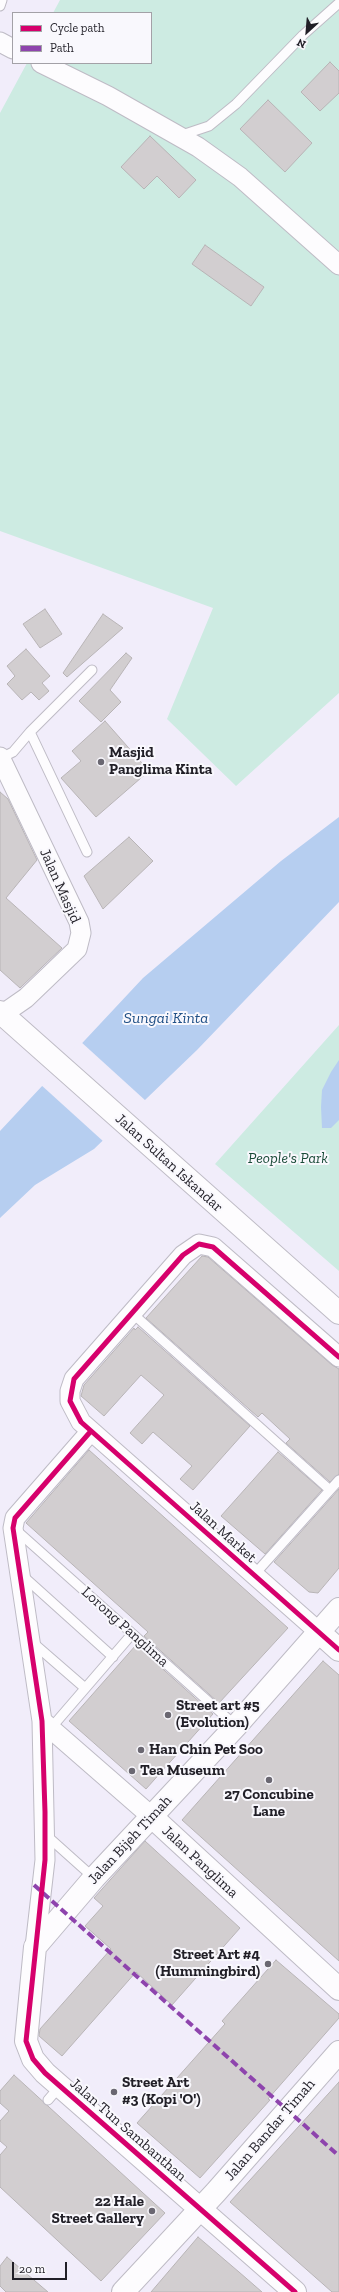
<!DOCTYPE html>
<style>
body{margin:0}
#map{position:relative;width:339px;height:2292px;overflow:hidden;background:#f1edfa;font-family:"Zilla Slab",serif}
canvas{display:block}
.legend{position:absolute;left:12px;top:12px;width:140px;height:52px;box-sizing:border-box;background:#f9f8fd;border:1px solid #a3a1a7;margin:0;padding:5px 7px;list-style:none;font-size:12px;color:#211f27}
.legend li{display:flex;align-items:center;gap:8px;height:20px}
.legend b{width:20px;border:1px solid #a3a1a7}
.north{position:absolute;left:287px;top:12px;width:40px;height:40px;-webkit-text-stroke:3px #f9f8fd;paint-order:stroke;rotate:206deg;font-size:11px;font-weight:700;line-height:16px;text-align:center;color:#211f27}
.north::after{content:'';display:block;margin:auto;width:14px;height:18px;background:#211f27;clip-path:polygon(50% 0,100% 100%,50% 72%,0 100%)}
.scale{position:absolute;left:12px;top:2262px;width:55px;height:18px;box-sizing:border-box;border:2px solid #211f27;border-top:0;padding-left:5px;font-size:12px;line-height:14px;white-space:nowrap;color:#211f27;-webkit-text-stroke:3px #f9f8fd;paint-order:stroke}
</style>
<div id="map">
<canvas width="339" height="2292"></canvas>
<ul class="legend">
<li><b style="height:5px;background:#d6006c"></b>Cycle path</li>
<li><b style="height:5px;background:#8e44ad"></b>Path</li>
</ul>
<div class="north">N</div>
<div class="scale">20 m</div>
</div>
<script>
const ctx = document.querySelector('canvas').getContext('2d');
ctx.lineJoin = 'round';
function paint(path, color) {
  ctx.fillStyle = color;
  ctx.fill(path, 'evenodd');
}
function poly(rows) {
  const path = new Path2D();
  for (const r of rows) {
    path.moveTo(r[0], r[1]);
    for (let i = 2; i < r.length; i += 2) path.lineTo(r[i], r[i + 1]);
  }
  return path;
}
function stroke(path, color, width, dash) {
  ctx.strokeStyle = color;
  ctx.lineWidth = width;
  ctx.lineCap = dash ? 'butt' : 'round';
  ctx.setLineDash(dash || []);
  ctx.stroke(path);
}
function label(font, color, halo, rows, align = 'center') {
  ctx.font = font + ' "Zilla Slab",serif';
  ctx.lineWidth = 4;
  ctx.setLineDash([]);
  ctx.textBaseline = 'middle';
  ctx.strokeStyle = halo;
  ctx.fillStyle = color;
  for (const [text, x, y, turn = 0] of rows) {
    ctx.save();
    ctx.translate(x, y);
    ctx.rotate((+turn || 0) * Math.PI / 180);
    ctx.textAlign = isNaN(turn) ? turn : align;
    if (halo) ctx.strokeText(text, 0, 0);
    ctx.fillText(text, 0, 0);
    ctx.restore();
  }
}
paint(poly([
 [60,0,339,0,339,693,236,786,167,719,213,608,0,531,0,113,27,63,151,63,151,13,53,13],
 [339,1025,339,1271,215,1164]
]), '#cdebe2');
paint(poly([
 [339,817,339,902,197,1050,94,1149,35,1185,0,1218,0,1131,143,978,281,861],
 [339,1060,339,1120,331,1128,322,1128,321,1107,322,1090,331,1072]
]), '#b6cef0');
paint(poly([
 [80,1041,146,1101,104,1142,40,1084]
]), '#f1edfa');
const building = poly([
 [330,62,339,71,339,93,320,111,301,92,330,62],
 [268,100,312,143,285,172,240,129,268,100],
 [150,136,196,180,179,198,157,176,144,189,121,167,150,136],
 [205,245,264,287,251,306,192,264,205,245],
 [45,609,62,634,40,648,23,624,45,609],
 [103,614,123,628,67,677,63,673,103,614],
 [26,649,50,676,42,683,49,691,39,700,31,692,22,700,7,684,15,676,7,666,26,649],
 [126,653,132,658,110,690,121,702,101,722,79,701,126,653],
 [105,721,149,771,96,817,61,778,81,761,72,751,105,721],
 [0,792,8,799,37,860,6,898,62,948,20,988,0,970,0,792],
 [129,837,153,861,103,909,84,876,129,837],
 [202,1256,208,1257,332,1365,339,1369,339,1474,330,1482,286,1443,290,1439,262,1413,258,1417,146,1318,202,1256],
 [138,1327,250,1426,193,1490,180,1479,192,1466,153,1432,142,1444,130,1433,164,1395,141,1375,104,1416,81,1396,84,1385,134,1328,135,1330,138,1327],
 [89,1450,288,1628,219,1703,144,1636,148,1632,26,1523,89,1450],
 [278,1452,322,1490,265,1554,221,1516,278,1452],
 [339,1489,339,1568,318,1593,309,1592,274,1562,339,1489],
 [136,1645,213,1714,146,1789,69,1721,136,1645],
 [323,1661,339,1675,339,1961,182,1820,323,1661],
 [145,1841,240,1928,172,2005,136,1972,62,2056,39,2036,40,2029,111,1949,85,1926,103,1906,94,1898,145,1841],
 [276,1960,339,2014,339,2018,268,2099,270,2100,200,2178,137,2123,225,2024,222,2021,276,1960],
 [14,2075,165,2213,101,2281,0,2187,0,2155,7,2147,0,2141,0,2121,9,2111,0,2103,0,2091,14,2075],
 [339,2082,339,2292,332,2292,230,2202,339,2082],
 [198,2237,239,2272,262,2292,151,2292,198,2237],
 [7,2257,48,2292,6,2292,0,2286,0,2266,7,2257]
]);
paint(building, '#d2ced0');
stroke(building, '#b8b4b6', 1);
const service = poly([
 [0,6,2,0],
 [179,136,209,126,236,104,303,35,339,3],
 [30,732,92,670],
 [1,758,13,752,30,732,87,852],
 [132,1313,330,1490],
 [16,1530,236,1726],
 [254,1575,339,1480],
 [23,1576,113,1657],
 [32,1642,85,1688],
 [51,1728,132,1634],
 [46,1835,94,1878],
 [48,2100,60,2086]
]);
const minor = poly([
 [0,42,13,49],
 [41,63,108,96,198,147,240,177,339,265],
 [0,757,79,922,81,933,77,949,26,998,0,1016],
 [319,1632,81,1422,70,1401,70,1391,74,1379,132,1313,183,1255,199,1244,213,1247,339,1357],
 [42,1721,151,1816],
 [35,1947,45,1860,42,1721,13,1528,15,1518,91,1431]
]);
const tertiary = poly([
 [319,1632,339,1650],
 [151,1816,339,1989],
 [123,2292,216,2192,339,2052],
 [295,2292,45,2073,33,2059,26,2041,35,1947,94,1878,236,1726,339,1609]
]);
const trunk = poly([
 [0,1012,339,1313]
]);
stroke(service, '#bebbc5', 11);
stroke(minor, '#bebbc5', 21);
stroke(tertiary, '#bebbc5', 24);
stroke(trunk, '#bebbc5', 24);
stroke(service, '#fdfcfe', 9);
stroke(minor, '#fdfcfe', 19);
stroke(tertiary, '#fdfcfe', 22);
stroke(trunk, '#fdfcfe', 22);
stroke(poly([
 [34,1885,339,2156]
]), '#8e44ad', 4, [8, 4]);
stroke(poly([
 [339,1357,213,1247,199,1244,183,1255,74,1379,70,1401,81,1422,339,1650],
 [91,1431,15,1518,13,1528,42,1721,45,1812,45,1860,26,2041,33,2059,45,2073,295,2292]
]), '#d6006c', 5);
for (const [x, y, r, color] of [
 [101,762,4,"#6a6771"],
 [168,1715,4,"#6a6771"],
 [141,1750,4,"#6a6771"],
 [132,1771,4,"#6a6771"],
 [269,1780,4,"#6a6771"],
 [268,1964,4,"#6a6771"],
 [114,2092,4,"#6a6771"],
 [152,2211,4,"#6a6771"]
]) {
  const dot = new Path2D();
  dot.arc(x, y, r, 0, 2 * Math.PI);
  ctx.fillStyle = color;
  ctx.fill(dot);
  stroke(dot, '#f9f8fd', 1.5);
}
label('bold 15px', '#211f27', '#f9f8fd', [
 ["Masjid",109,753],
 ["Panglima Kinta",109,770],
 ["Street art #5",176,1706],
 ["(Evolution)",176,1723],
 ["Han Chin Pet Soo",149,1750],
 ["Tea Museum",140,1771],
 ["27 Concubine",269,1795,"center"],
 ["Lane",269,1812,"center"],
 ["Street Art #4",260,1955,"right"],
 ["(Hummingbird)",260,1972,"right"],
 ["Street Art",122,2083],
 ["#3 (Kopi 'O')",122,2100],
 ["22 Hale",144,2202,"right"],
 ["Street Gallery",144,2219,"right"]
], 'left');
label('15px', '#211f27', '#f9f8fd', [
 ["Jalan Masjid",60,886,66],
 ["Jalan Sultan Iskandar",169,1163,42],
 ["Jalan Market",223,1532,42],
 ["Lorong Panglima",125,1627,42],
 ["Jalan Bijeh Timah",130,1840,-47],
 ["Jalan Panglima",200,1862,43],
 ["Jalan Tun Sambanthan",128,2130,41],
 ["Jalan Bandar Timah",270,2130,-49]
]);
label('italic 15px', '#1a4b38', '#f9f8fd', [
 ["People's Park",288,1159]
]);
label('italic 16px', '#205086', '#f9f8fd', [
 ["Sungai Kinta",166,1018]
]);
</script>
